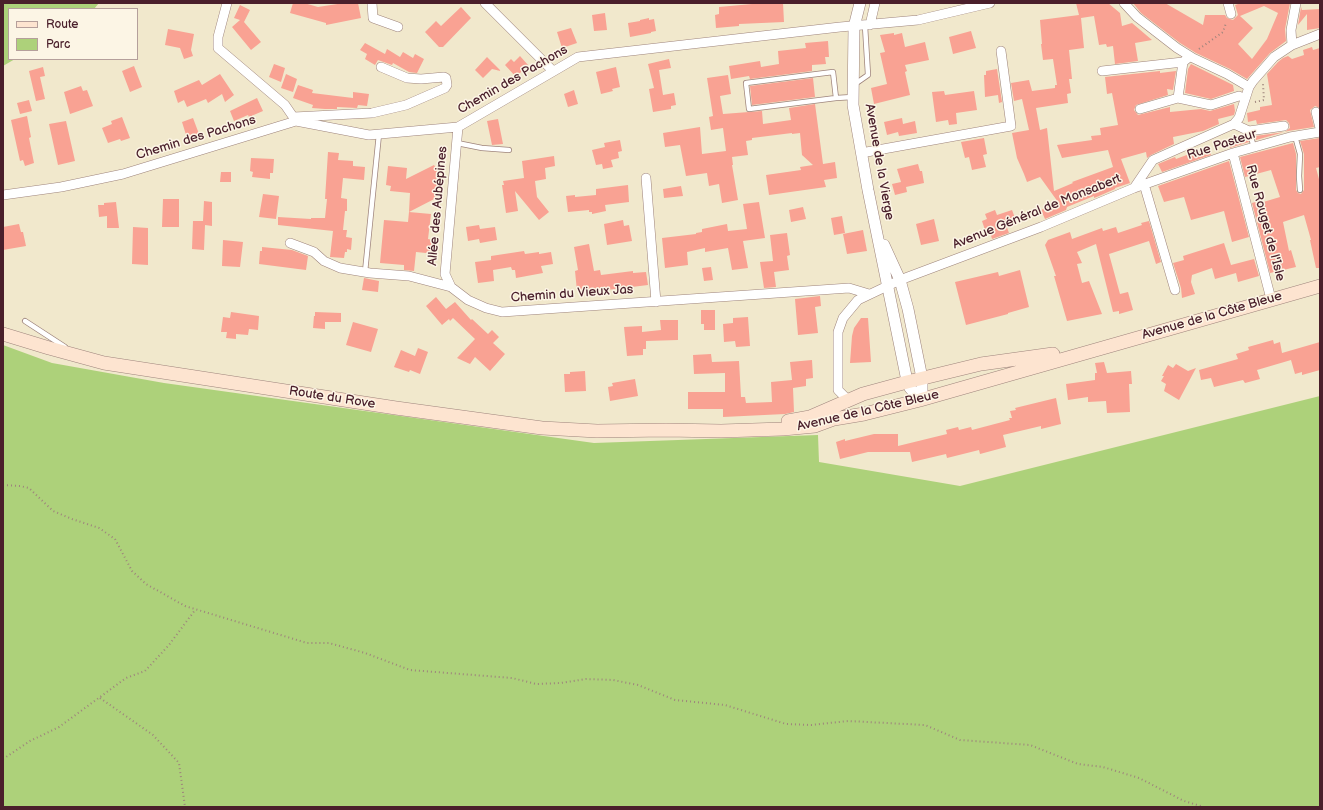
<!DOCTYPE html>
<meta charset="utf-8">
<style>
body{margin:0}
#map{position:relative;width:1323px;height:810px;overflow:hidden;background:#f1e8cc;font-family:"Balsamiq Sans",sans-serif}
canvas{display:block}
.frame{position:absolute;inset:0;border:4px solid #4a1f2b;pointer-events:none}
.legend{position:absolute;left:8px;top:8px;width:130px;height:52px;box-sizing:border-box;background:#fcf5e5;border:1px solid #b59f9b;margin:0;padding:5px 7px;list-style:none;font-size:12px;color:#4a1f2b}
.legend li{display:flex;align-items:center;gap:8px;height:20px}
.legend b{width:20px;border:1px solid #b59f9b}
</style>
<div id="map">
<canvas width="1323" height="810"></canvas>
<div class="frame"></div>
<ul class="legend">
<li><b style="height:5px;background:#fde4d0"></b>Route</li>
<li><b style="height:11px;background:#add17a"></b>Parc</li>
</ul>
</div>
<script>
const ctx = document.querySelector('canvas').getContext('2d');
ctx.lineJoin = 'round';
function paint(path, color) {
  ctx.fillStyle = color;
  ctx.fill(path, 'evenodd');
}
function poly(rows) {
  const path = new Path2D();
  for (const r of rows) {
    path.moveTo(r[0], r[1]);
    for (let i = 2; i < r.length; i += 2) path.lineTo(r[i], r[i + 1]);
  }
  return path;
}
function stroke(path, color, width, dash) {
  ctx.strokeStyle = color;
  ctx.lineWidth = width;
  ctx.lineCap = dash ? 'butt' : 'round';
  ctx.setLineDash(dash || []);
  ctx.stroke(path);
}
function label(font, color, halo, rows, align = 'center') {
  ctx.font = font + ' "Balsamiq Sans",sans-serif';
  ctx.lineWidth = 3;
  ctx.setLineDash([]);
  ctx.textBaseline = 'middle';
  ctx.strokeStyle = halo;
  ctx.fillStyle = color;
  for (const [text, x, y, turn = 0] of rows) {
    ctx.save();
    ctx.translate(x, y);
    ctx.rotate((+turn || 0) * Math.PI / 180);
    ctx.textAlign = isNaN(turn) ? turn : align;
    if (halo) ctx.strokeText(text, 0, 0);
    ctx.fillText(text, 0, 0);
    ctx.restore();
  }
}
paint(poly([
 [3,3,99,3,94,9,9,9,9,59,15,59,3,66],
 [3,345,52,363,164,383,594,443,818,435,819,462,960,486,1320,396,1320,807,3,807]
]), '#add17a');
paint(poly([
 [293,3,304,3,318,7,344,3,358,3,361,18,326,25,326,23,290,13],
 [763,3,783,3,784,22,739,24,739,26,716,28,715,15,719,14,719,7],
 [1076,3,1108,3,1120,13,1122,26,1132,23,1152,40,1135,43,1138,61,1115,64,1113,46,1107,47,1106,44,1099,45,1094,16,1081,18,1084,48,1069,50,1072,79,1069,79,1071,93,1067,94,1068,103,1036,108,1040,130,1047,128,1054,191,1073,183,1072,182,1113,167,1108,150,1062,158,1057,145,1092,140,1091,136,1101,135,1100,128,1118,125,1112,93,1107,94,1105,77,1160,71,1160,73,1176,71,1173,90,1167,89,1168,95,1136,105,1134,110,1138,115,1170,107,1170,112,1201,109,1210,111,1234,104,1235,111,1234,115,1218,119,1219,124,1203,131,1173,137,1174,144,1151,155,1147,158,1146,152,1121,159,1130,183,1115,188,1115,189,1099,196,1094,198,1094,196,1067,207,1066,210,1045,219,1041,210,1058,202,1040,177,1027,182,1024,174,1017,158,1012,133,1029,130,1022,99,1014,101,1011,83,1029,80,1032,91,1055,88,1055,85,1057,85,1053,59,1043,60,1041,44,1042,44,1040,20,1079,15],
 [1133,3,1165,3,1203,25,1205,15,1225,15,1227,18,1233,20,1238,15,1235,5,1241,3,1290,3,1285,29,1286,41,1270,53,1247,79,1230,69,1196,53,1180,43,1141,13],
 [1264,6,1278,13,1267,39,1252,59,1238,44,1253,28,1240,16],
 [240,5,250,10,244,22,261,42,251,50,232,27,240,20,234,18],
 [461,7,471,18,443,47,439,47,425,32,436,21,441,26],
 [1301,7,1302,10,1320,9,1320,28,1307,30,1307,14,1298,25],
 [605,13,607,30,594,31,592,15],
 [649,18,649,20,654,19,656,31,651,32,651,33,630,37,628,23,640,21,640,20],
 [571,28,577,43,562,48,557,32],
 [168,29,194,34,191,50,193,56,184,59,180,48,165,45],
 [971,31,976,48,953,54,949,37],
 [894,33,894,35,902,33,905,47,925,42,929,60,905,65,907,71,905,72,910,95,874,104,871,88,887,84,880,53,885,52,880,35],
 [828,41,829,57,825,57,826,64,812,65,812,71,750,79,749,76,731,79,729,66,760,61,761,67,779,64,778,51,806,48,805,43],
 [365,43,385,54,387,49,400,57,403,52,413,58,415,54,424,59,417,73,409,72,393,63,392,65,378,60,375,65,365,59,367,54,360,50],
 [1312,47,1313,50,1320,48,1320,108,1315,106,1310,110,1314,127,1288,131,1256,140,1255,136,1285,132,1290,128,1289,123,1286,120,1257,124,1256,120,1248,122,1247,113,1260,110,1260,107,1272,105,1267,74,1278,62,1283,58,1288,56,1292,59,1304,55,1303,50],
 [520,56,528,65,516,77,505,65,511,59,514,62],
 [487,57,501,71,492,69,483,78,475,70],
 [669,59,671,68,659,70,663,95,674,93,676,105,671,106,671,109,653,112,649,89,654,88,648,64],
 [274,64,285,68,281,82,269,77],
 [1191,64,1233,85,1234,91,1211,99,1185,93,1188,69],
 [134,66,142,87,130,92,122,71],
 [43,67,45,76,40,77,45,99,36,101,29,71],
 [616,67,620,87,612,89,613,91,601,94,596,72],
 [997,69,1002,102,999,103,998,95,985,97,984,75,986,75,986,71],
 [220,74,234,95,225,102,222,94,208,103,206,99,187,107,184,100,178,103,174,91,199,80,202,85],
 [286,74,297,79,293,92,281,88],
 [728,75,731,94,720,96,723,114,762,111,763,124,791,120,789,108,815,104,823,164,835,162,837,178,824,180,826,187,769,195,766,175,801,170,800,167,813,165,802,155,800,133,792,134,792,133,752,138,752,140,746,141,748,155,732,157,733,165,732,165,738,200,722,203,719,184,709,186,707,173,686,176,680,145,665,147,663,133,700,127,702,154,726,151,723,128,711,130,709,117,713,116,707,78],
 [813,78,815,97,752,105,750,86],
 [298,85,313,90,312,93,353,98,353,92,369,94,367,106,358,105,357,108,337,107,337,109,325,109,312,108,313,105,293,98],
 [81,86,83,91,87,90,93,106,70,114,64,92],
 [574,90,578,104,568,107,564,94],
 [944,91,945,95,974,91,977,110,956,113,957,124,949,125,948,120,936,122,932,92],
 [257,98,263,111,249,117,248,115,234,121,230,111],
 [29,100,32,111,20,114,17,103],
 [27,116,31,137,29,138,34,163,25,166,23,160,20,161,11,120],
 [122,117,130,138,121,141,120,139,108,143,102,128,112,124,111,121],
 [193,118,199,134,187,138,182,122],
 [902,118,903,124,915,121,917,133,899,136,898,132,887,135,884,122],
 [498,119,503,144,492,145,487,121],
 [66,121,75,161,58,165,49,124],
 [1242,134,1247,137,1249,142,1230,148,1229,145,1232,143,1231,138],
 [984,138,987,154,983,155,986,167,972,170,969,157,965,158,961,142],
 [1320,138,1320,167,1316,168,1320,183,1320,268,1316,268,1310,240,1311,240,1304,215,1283,222,1289,251,1291,250,1296,267,1270,273,1252,203,1259,201,1260,203,1280,197,1271,170,1245,177,1240,157,1293,143,1296,154,1296,190,1298,193,1301,194,1304,190,1304,154,1300,141],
 [620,140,622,151,618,152,619,158,611,160,613,167,603,169,602,164,596,165,592,150,605,147,604,143],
 [1208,147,1211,155,1162,172,1158,164,1175,157,1176,159],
 [328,152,339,153,338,160,353,161,353,166,365,167,364,180,343,178,341,198,347,199,347,211,345,211,343,230,347,230,346,237,352,238,351,250,347,249,347,252,345,252,344,258,330,257,333,231,278,225,278,217,311,219,311,218,325,218,327,199,325,199],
 [554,156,555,166,545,168,546,179,535,181,537,197,549,212,539,220,515,191,518,211,506,213,502,185,504,185,503,181,524,178,522,161],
 [251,158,274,159,273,173,270,173,270,179,252,177,253,172,250,171],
 [1229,161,1249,237,1232,242,1224,211,1191,220,1184,197,1164,202,1158,186],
 [918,164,920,171,922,171,924,183,906,187,907,192,895,195,892,184,901,182,897,169],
 [434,165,443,179,436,184,442,195,409,212,410,193,390,191,391,186,386,185,388,166,407,168,406,179],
 [221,172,231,172,231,182,220,182],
 [628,185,629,202,605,205,606,211,592,214,592,212,589,212,589,210,568,212,566,196,575,195,575,197,596,195,596,189],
 [681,186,683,196,664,198,663,189],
 [263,194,279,196,276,219,259,217],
 [163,199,179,199,179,227,162,227],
 [204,201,212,202,212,226,205,225,204,250,192,249,193,221,203,221],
 [116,202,119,228,107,228,107,216,99,217,98,205,104,205,104,203],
 [759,202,765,238,743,241,748,268,732,270,728,248,705,252,705,248,687,252,688,265,665,268,662,238,696,234,696,233,702,232,702,229,727,224,728,231,747,229,743,204],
 [803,207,806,219,791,222,789,210],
 [995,210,997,215,1012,210,1015,218,1005,222,1009,233,992,239,990,232,986,233,982,221,987,219,985,214],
 [409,212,431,214,428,239,437,241,436,254,416,252,414,271,404,270,404,265,380,263,384,220,408,222],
 [842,216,845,233,834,235,831,218],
 [934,219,939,241,921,245,916,224],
 [623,220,624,226,629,225,632,241,607,245,604,224],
 [1149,221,1161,262,1156,264,1149,241,1109,254,1120,294,1128,292,1133,310,1119,314,1119,311,1113,312,1096,244,1077,252,1082,263,1077,264,1082,283,1089,281,1102,314,1067,321,1054,276,1056,276,1045,245,1048,240,1070,232,1072,239,1102,228,1103,231,1116,227,1118,233,1142,225,1141,223],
 [19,224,21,232,23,232,26,246,3,250,3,227],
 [479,225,480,229,495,227,497,240,480,243,479,239,468,241,466,227],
 [133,227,148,228,148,265,132,264],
 [863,230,867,251,847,254,843,234],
 [787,233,790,255,787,256,789,270,774,272,776,287,764,288,760,262,773,261,770,235],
 [223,240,243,242,240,267,222,266],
 [1224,243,1231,265,1254,259,1259,276,1238,282,1236,273,1215,279,1212,268,1192,275,1191,282,1195,294,1182,298,1181,288,1173,263,1184,260,1183,256],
 [589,244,594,271,600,270,601,275,633,271,633,273,646,272,648,285,607,290,608,293,599,294,598,289,577,291,575,271,578,270,574,247],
 [262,247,292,250,308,256,306,270,259,264,260,251,262,251],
 [524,251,525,254,539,252,539,254,551,252,553,264,541,266,543,273,516,278,515,270,512,270,511,267,493,270,494,281,478,283,475,262,491,260,491,256],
 [711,267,713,280,704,281,702,268],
 [1020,270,1029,307,1008,313,1008,314,966,325,955,282,998,272,999,276],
 [364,278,379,281,378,292,362,290],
 [820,296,821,306,815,307,818,333,798,335,795,299],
 [436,297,446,309,455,302,471,320,472,319,488,334,492,330,499,337,493,343,505,354,490,371,475,357,470,364,457,358,475,339,453,318,450,321,449,319,442,325,426,306],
 [701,310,715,310,715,330,704,330,704,324,701,324],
 [231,312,259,316,258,330,249,329,248,335,236,334,236,339,226,338,227,332,221,332,223,317,230,318],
 [315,312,341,313,341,322,325,322,325,329,313,328,314,316,315,316],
 [748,317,750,346,736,347,735,341,724,342,723,324,733,323,733,318],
 [861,318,868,318,871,362,850,363,852,336,854,328],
 [660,320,678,320,678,340,646,341,646,349,643,349,643,355,627,356,624,327,642,326,642,332,661,330],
 [353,322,378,329,371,352,346,345],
 [1273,340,1274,344,1280,342,1282,353,1320,342,1320,370,1302,375,1302,372,1295,374,1291,360,1257,370,1260,379,1245,383,1243,380,1214,387,1211,378,1201,380,1199,370,1238,359,1236,354,1249,350,1248,347],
 [418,348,428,352,420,374,410,370,409,372,394,367,401,350,415,356],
 [711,354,712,362,739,361,741,397,745,397,746,403,772,402,771,382,792,380,790,362,812,360,813,378,806,379,806,386,793,388,794,412,785,414,723,417,723,409,688,409,688,392,725,392,725,373,694,374,693,355],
 [1104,362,1107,373,1131,371,1132,384,1129,384,1130,412,1107,413,1106,401,1088,402,1088,397,1068,400,1066,384,1095,380,1095,373,1097,373,1095,363],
 [1176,364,1188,371,1196,368,1179,400,1164,391,1166,384,1161,381,1164,376,1162,376,1168,365,1173,368],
 [585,371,586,391,565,392,564,374,570,374,570,372],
 [635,379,638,396,610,401,608,387,613,386,612,383],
 [1056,398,1061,424,1041,429,1041,426,1003,435,1006,447,980,454,979,450,947,458,946,454,912,462,910,452,868,452,840,459,836,442,845,439,845,441,874,434,898,434,898,446,947,434,946,430,958,427,959,430,971,427,972,430,1010,420,1009,418,1012,418,1010,411,1016,410,1015,408]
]), '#f9a293');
const service = poly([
 [855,84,868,75,865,26],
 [836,98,749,109,746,83,833,72,836,98,853,97],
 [1249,131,1254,147],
 [1295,136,1300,154,1299,176,1300,190],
 [457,143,482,148,509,150],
 [365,272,379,134],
 [25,321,65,347]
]);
const minor = poly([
 [227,3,218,37,218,48,285,105,296,121],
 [372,3,373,18,398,27],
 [485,3,553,71],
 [1124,3,1137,17,1177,48,1193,58,1227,74,1249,87],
 [1228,3,1231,14],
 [870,25,875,3],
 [1292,45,1291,30,1296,3],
 [1102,71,1183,62],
 [1178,98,1183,62,1188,58],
 [1140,109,1178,98,1211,105,1239,96],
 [1316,112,1320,128],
 [294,117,372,113,406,105,445,88,447,85,446,78,444,77,421,79,407,78,381,67],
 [1234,124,1249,131,1284,126],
 [861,153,1011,126,1001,51],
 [1233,153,1271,299],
 [646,178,656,302],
 [1144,184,1175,290],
 [1134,188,1233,153,1290,137,1320,132],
 [3,195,61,187,123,174,296,121,369,135,458,127,578,57,840,27,918,20,990,3],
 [290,243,314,252,324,261,340,268,370,273,409,276,451,287,468,300,486,308,502,312,849,288,869,294],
 [451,287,445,274,458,127],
 [848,400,838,390,838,332,843,318,858,300,900,280,1041,227,1134,188,1153,160,1234,124,1239,118,1249,87,1253,81,1274,57,1292,45,1320,34]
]);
const tertiary = poly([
 [860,3,854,27,853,105,868,190,906,376,910,388,920,400],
 [884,245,900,280,908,309,922,378,922,393,920,400]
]);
const secondary = poly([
 [3,334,49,348,104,363,396,408,542,428,597,431,666,430,721,431,783,429,815,426,834,419,864,414,920,400,1320,286],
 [788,421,810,417,863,394,907,382,981,364,1053,354]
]);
stroke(service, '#9e847c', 6);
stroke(minor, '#9e847c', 10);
stroke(tertiary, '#9e847c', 12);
stroke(secondary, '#9e847c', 14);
stroke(poly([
 [1199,49,1223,32,1226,23],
 [1255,102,1264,100,1263,84],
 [3,485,20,486,29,488,53,511,72,519,99,528,115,539,132,571,146,584,185,606,307,643,329,643,365,653,410,670,512,678,536,684,561,683,586,679,613,680,638,685,675,700,725,705,786,724,811,725,848,721,925,725,960,740,1030,745,1078,764,1103,767,1139,778,1184,801,1204,807],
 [100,698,153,735,179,763,185,807],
 [3,759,30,741,59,727,126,678,145,671,169,645,195,610]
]), '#9e847c', 2, [1, 3]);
stroke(service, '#fff', 4.5);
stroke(minor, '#fff', 9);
stroke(tertiary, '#fff', 11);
stroke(secondary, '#fde4d0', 13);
label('13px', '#4a1f2b', '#fcf5e5', [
 ["Chemin des Pachons",513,80,-30],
 ["Chemin des Pachons",196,138,-17],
 ["Rue Pasteur",1222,145,-18],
 ["Avenue de la Vierge",879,162,80],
 ["Allée des Aubépines",438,206,-85],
 ["Avenue Général de Monsabert",1037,212,-22],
 ["Rue Rouget de l'Isle",1265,223,75],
 ["Chemin du Vieux Jas",572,294,-4],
 ["Avenue de la Côte Bleue",1212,316,-16],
 ["Route du Rove",332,398,9],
 ["Avenue de la Côte Bleue",868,411,-13]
]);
</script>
